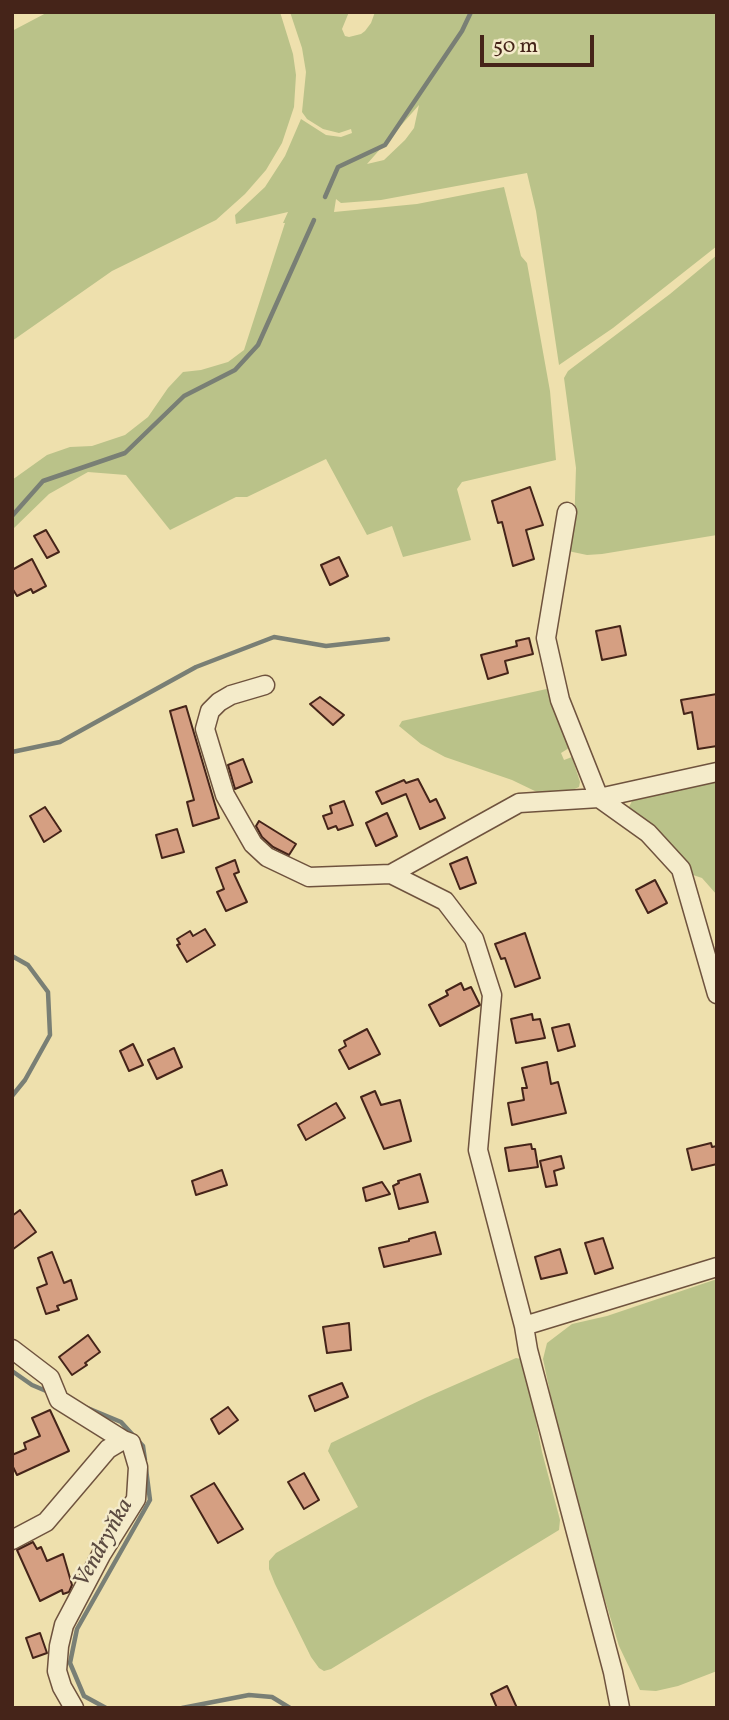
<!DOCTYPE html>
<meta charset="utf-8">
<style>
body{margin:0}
#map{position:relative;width:729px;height:1720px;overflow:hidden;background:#eee0ad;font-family:Vollkorn,serif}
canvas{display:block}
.frame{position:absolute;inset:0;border:14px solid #452419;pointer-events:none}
.scale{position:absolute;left:480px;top:35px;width:114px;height:32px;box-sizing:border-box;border:4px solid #452419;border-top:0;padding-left:9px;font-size:21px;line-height:24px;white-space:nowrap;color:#452419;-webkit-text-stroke:5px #f4ebca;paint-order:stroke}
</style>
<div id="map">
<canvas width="729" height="1720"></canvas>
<div class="frame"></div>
<div class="scale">50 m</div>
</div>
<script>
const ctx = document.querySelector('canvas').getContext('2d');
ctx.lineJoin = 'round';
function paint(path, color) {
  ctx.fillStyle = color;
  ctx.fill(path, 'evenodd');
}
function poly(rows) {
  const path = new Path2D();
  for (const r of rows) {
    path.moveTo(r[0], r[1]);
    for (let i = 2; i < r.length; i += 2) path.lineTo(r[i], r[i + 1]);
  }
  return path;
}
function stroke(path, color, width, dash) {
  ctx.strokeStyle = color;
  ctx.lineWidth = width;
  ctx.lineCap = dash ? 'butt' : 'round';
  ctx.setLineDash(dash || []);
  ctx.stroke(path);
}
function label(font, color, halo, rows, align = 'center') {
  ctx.font = font + ' Vollkorn,serif';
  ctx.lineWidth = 5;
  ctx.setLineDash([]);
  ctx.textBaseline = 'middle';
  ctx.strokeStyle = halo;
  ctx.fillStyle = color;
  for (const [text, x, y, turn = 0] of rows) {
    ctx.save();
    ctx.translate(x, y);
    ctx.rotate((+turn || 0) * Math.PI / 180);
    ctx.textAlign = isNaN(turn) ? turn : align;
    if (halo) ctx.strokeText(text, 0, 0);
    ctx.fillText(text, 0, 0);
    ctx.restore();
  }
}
paint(poly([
 [48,12,280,12,293,54,296,75,294,107,282,143,266,170,245,194,216,220,112,271,12,341,12,31],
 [290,12,349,12,342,29,345,36,349,37,361,34,365,31,371,23,375,12,717,12,717,246,613,328,559,365,536,211,527,173,381,200,341,203,336,199,334,212,417,204,504,187,521,256,527,263,529,274,550,391,556,460,462,482,457,489,471,540,403,557,392,526,367,535,326,459,247,497,236,497,170,530,126,475,88,472,49,494,12,530,12,480,47,455,70,447,92,446,125,435,148,417,168,388,183,372,201,370,228,362,244,350,285,223,283,223,288,212,236,224,235,215,265,187,285,156,301,119,326,135,341,137,352,133,351,129,339,133,323,129,307,119,302,112,306,72,302,48],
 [419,105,414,128,405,140,384,160,367,164],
 [717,255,717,535,602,554,587,555,568,551,574,529,576,468,564,378,568,371,670,294],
 [551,688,569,748,561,753,564,760,572,757,580,782,579,787,570,791,539,793,512,780,445,757,421,744,399,726,402,721],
 [717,778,717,895,702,878,693,875,670,846,633,813,629,807,632,801,648,794],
 [717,1279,717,1671,678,1686,656,1691,640,1690,619,1646,568,1479,543,1359,547,1343,572,1324,607,1316],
 [516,1358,521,1359,525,1365,542,1452,560,1520,559,1530,331,1669,324,1671,319,1668,311,1657,275,1584,269,1569,269,1561,276,1553,358,1507,328,1451,331,1443,425,1398]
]), '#bac289');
stroke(poly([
 [325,197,338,167,385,145,462,31,471,12],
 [12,516,43,481,125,453,184,396,235,370,258,345,314,220],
 [12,752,60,742,196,667,274,637,326,646,388,639],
 [12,956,28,965,48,992,50,1035,25,1080,12,1096],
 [12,1371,32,1385,51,1393],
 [85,1407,121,1422,143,1446,145,1460],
 [106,1708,84,1696,70,1663,77,1629,150,1500,146,1469],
 [182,1708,249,1695,272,1697,290,1708]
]), '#797f75', 4.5);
const building = poly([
 [530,487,543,525,526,530,534,559,513,566,502,522,498,523,492,501,530,487],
 [46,530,59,552,47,558,34,536,46,530],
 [339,557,348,576,330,585,321,565,339,557],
 [32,559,46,586,33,593,31,589,17,596,12,588,12,570,32,559],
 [620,626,626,655,602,660,596,631,620,626],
 [529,638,533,654,505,661,508,673,488,679,481,655,517,646,516,641,529,638],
 [717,694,717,746,698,749,692,712,684,714,681,700,717,694],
 [320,697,344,715,333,725,310,704,320,697],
 [186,706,219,818,193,826,187,802,194,800,170,711,186,706],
 [243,759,252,782,235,789,228,765,243,759],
 [418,779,430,802,436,799,445,818,420,829,406,794,382,804,376,792,404,780,406,783,418,779],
 [344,801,353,825,338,830,336,826,328,829,323,816,332,813,330,806,344,801],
 [45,807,61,831,44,842,30,816,45,807],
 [387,813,397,836,376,846,366,823,387,813],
 [259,821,296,844,289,855,273,847,262,837,256,826,259,821],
 [177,829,184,852,162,858,156,835,177,829],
 [467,857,476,883,460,889,450,864,467,857],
 [235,860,239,872,234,874,247,902,226,911,217,892,224,889,216,868,235,860],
 [655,880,667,903,648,913,636,890,655,880],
 [205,929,215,945,187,962,177,945,180,944,177,939,190,931,193,936,205,929],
 [525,933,540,978,515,987,505,958,501,959,495,944,525,933],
 [461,983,464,990,471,987,480,1005,440,1026,429,1005,448,995,446,991,461,983],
 [532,1014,533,1020,540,1019,545,1038,516,1043,511,1019,532,1014],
 [569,1024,575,1046,558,1051,552,1028,569,1024],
 [367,1029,380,1054,349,1069,339,1050,346,1046,344,1041,367,1029],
 [133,1044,143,1065,129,1071,120,1051,133,1044],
 [174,1048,182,1067,157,1079,148,1060,174,1048],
 [547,1062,551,1084,558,1082,566,1113,512,1125,508,1103,524,1100,522,1088,527,1088,522,1068,547,1062],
 [375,1091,381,1105,400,1100,411,1141,384,1149,361,1097,375,1091],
 [336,1103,345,1118,306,1140,298,1125,336,1103],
 [711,1143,712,1147,717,1146,717,1164,692,1170,687,1149,711,1143],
 [531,1144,532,1149,535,1149,538,1167,509,1171,505,1148,531,1144],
 [561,1156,564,1168,554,1171,557,1185,546,1187,540,1161,561,1156],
 [222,1170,227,1185,196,1195,192,1181,222,1170],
 [420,1174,428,1202,399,1209,393,1186,399,1183,398,1181,420,1174],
 [382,1182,390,1194,366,1201,363,1188,382,1182],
 [20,1210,36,1232,12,1250,12,1216,20,1210],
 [435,1232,441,1254,384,1267,379,1248,409,1241,409,1239,435,1232],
 [603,1238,613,1268,595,1274,585,1243,603,1238],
 [560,1249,567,1273,541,1279,535,1257,560,1249],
 [52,1252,64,1283,71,1280,77,1299,57,1306,59,1310,46,1314,37,1288,47,1284,38,1258,52,1252],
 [349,1323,351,1350,327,1353,323,1327,349,1323],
 [88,1335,100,1352,85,1363,87,1365,72,1375,59,1357,88,1335],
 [342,1383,348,1397,315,1411,309,1396,342,1383],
 [228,1407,238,1420,219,1434,211,1419,228,1407],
 [50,1410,69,1451,17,1475,12,1465,12,1455,26,1449,24,1443,40,1436,32,1418,50,1410],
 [304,1473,319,1500,304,1509,288,1482,304,1473],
 [214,1483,243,1529,218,1543,191,1496,214,1483],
 [33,1542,37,1549,41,1547,47,1561,63,1554,72,1585,69,1592,63,1594,62,1590,40,1601,17,1550,33,1542],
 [40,1633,47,1653,33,1658,26,1638,40,1633],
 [507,1686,517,1708,497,1708,491,1694,507,1686]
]);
paint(building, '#d59f82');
stroke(building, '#452419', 2);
const street = poly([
 [265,685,231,695,219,702,210,711,205,729,225,795,253,844,267,857,309,877,391,874,519,803,599,798,560,700,546,638,567,512],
 [717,772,599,798,648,833,681,869,717,994],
 [391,874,445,901,474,939,492,995,478,1150,524,1326,528,1350,613,1672,620,1708],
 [524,1326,717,1267],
 [12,1349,50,1378,59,1400,123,1440],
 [12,1540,46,1522,108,1449,123,1440,131,1443,138,1467,136,1499,101,1555,64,1625,59,1646,57,1671,62,1687,74,1708]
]);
stroke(street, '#6f533e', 21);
stroke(street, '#f4ebca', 18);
label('italic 23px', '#5b4a40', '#f4ebca', [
 ["Vendryňka",105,1544,-61]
]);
</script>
